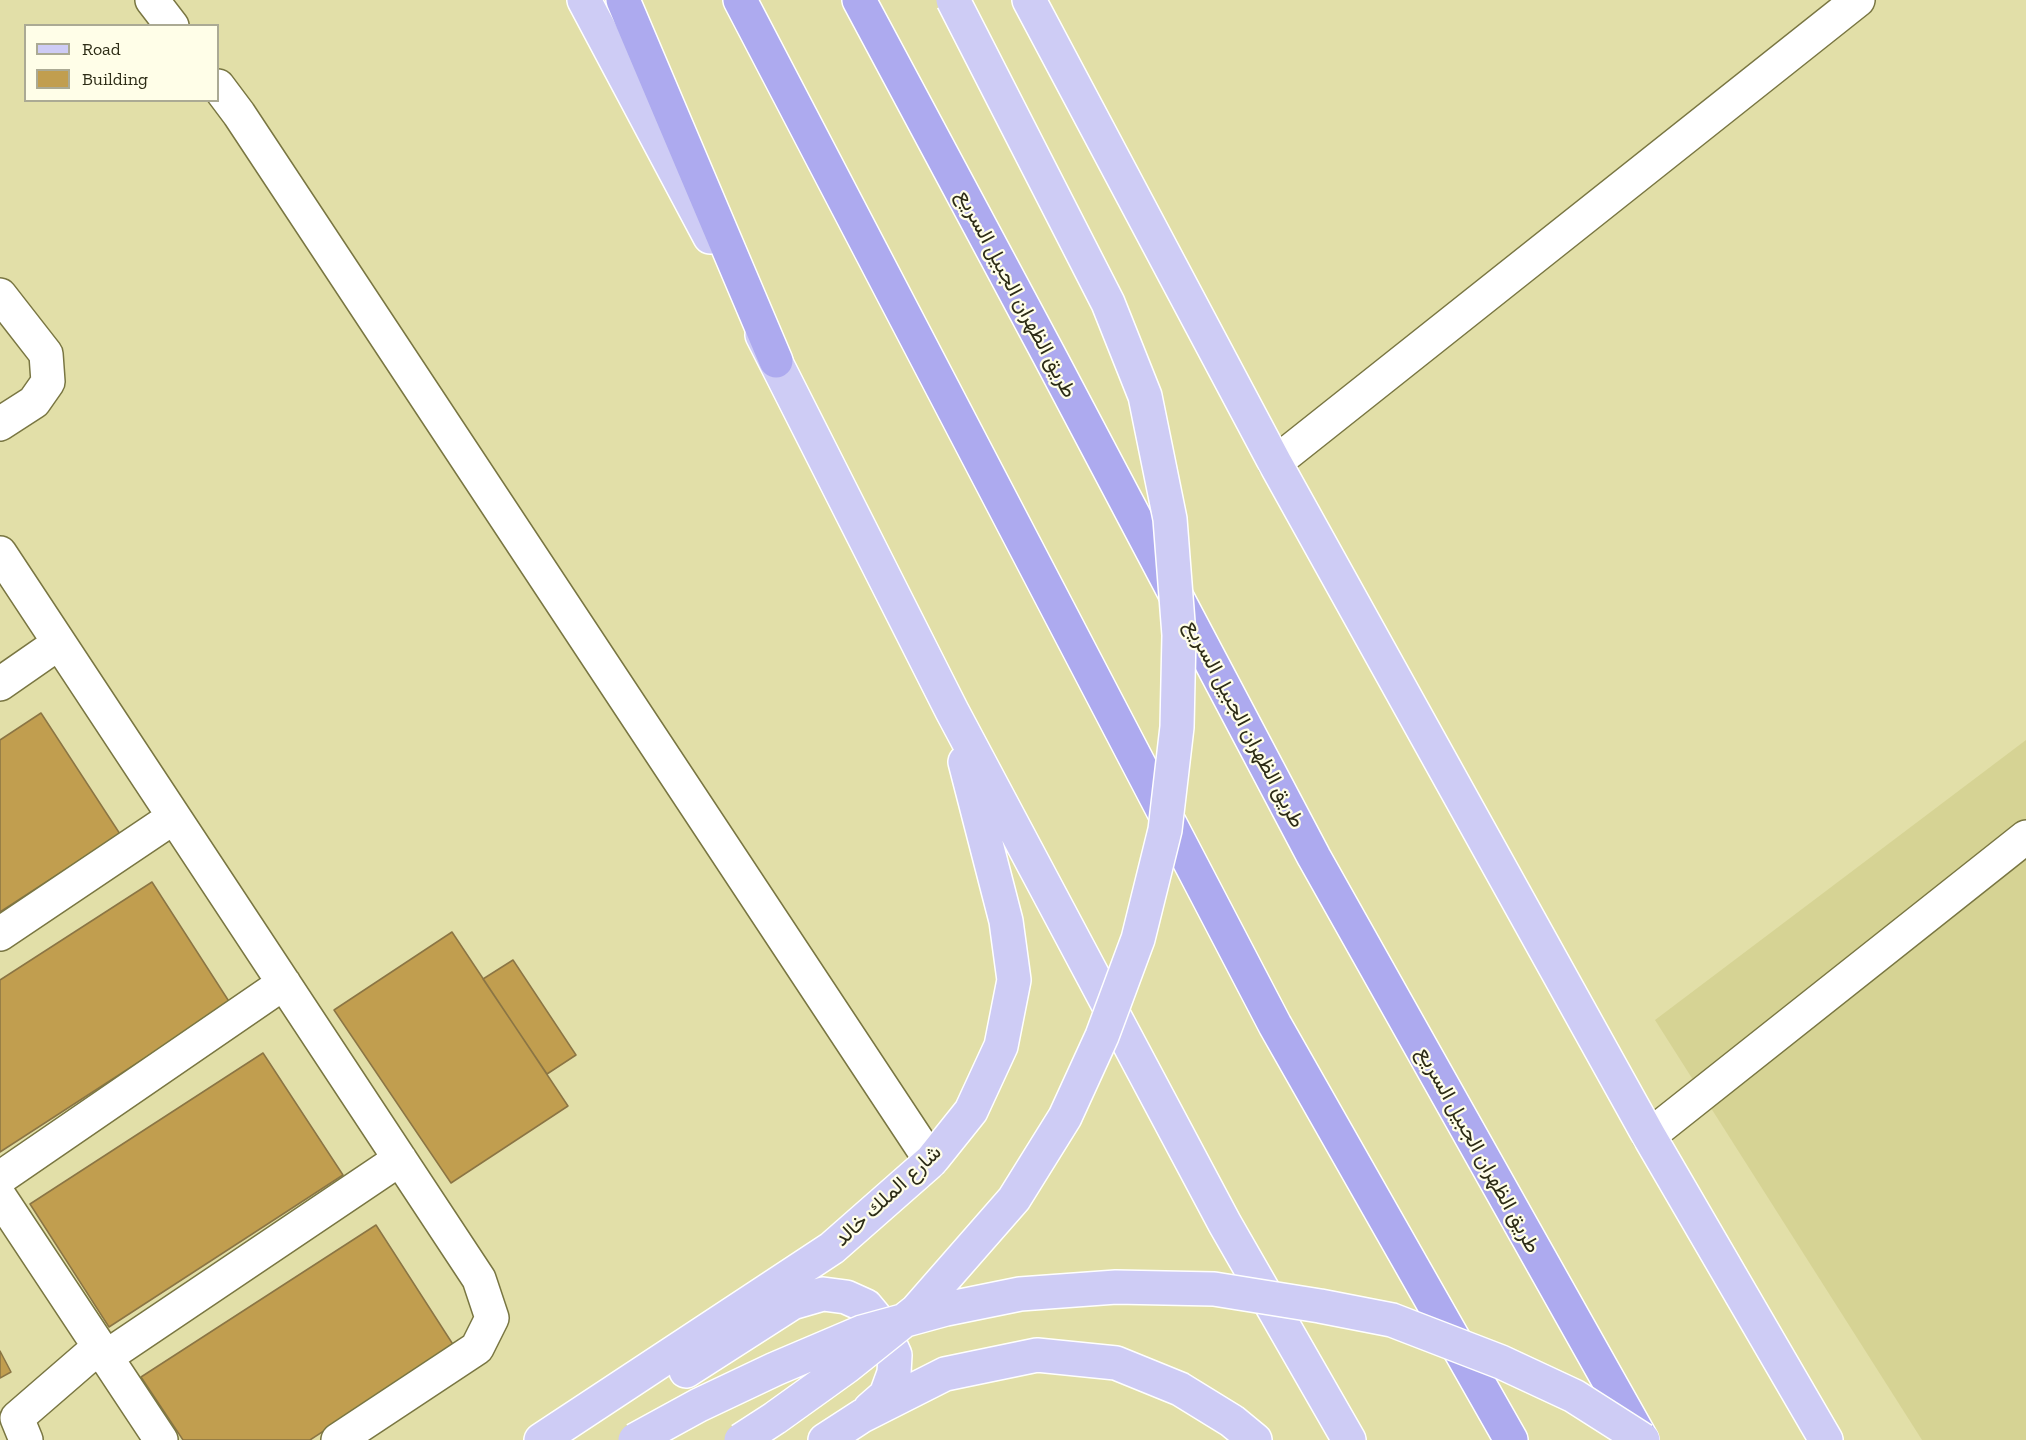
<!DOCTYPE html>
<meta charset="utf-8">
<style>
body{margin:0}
#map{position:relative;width:2026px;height:1440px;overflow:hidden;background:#e2dfa8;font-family:"Zilla Slab",serif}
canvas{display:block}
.legend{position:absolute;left:24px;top:24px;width:195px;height:78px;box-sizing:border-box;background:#fffee8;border:2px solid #abaa94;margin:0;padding:8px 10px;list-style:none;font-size:18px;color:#2d2c16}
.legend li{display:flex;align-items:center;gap:12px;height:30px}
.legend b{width:30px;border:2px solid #abaa94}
</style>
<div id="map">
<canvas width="2026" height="1440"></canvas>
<ul class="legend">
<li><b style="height:8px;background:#ceccf5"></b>Road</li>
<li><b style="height:16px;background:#c19e4f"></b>Building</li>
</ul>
</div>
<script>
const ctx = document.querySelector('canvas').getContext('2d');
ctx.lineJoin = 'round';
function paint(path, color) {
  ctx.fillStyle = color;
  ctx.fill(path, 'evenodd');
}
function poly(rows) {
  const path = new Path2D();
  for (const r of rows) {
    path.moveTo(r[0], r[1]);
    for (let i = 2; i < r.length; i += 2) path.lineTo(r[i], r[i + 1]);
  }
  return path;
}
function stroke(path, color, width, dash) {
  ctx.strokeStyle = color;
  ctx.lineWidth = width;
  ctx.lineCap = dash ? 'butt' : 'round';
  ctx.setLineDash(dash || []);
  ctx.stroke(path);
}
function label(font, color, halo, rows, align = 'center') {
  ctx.font = font + ' "Zilla Slab",Vazirmatn,serif';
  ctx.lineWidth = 4.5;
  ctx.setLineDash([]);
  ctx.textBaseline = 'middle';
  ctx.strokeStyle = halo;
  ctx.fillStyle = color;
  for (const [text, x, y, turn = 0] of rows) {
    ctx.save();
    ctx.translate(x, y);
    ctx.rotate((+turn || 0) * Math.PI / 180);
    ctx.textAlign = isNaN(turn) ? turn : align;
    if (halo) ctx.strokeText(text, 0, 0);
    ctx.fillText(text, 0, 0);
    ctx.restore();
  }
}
paint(poly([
 [2026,740,2026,1440,1922,1440,1655,1020]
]), '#d6d394');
const building = poly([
 [41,713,120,834,0,912,0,740,41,713],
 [152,882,230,1003,0,1152,0,980,152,882],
 [452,932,568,1106,451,1183,334,1010,452,932],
 [513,960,576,1055,547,1074,483,979,513,960],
 [263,1053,343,1175,109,1327,30,1204,263,1053],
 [376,1225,454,1346,310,1440,183,1440,141,1377,376,1225],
 [0,1351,11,1372,0,1378,0,1351]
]);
paint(building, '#c19e4f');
stroke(building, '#8b7544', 1.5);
const minor = poly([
 [152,0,172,26],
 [218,86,239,114,931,1161],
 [0,295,46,354,48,382,34,402,0,424],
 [1275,463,1858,0],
 [0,553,479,1279,492,1318,477,1348,338,1440],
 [0,684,59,643],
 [0,934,174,817],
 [1649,1136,2026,837],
 [0,1178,284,983],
 [0,1197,161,1440],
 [106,1357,400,1159],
 [26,1440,17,1418,99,1347]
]);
const major = poly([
 [584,0,710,237],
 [1029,0,1275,463,1649,1136,1826,1440],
 [762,335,952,711,1225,1224,1349,1440],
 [686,1371,792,1303,823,1294,846,1297,866,1306,881,1324,895,1355,894,1373,886,1395,870,1409],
 [541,1440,832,1248,931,1161,971,1111,1001,1046,1014,980,1006,921,965,762],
 [825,1440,862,1416,945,1374,1037,1355,1116,1363,1180,1389,1232,1421,1255,1440]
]);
const highway = poly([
 [623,0,776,361],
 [740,0,1275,1025,1511,1440],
 [859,0,1049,355,1314,857,1642,1440]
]);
stroke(minor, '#797642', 36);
stroke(major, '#fff', 36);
stroke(highway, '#fff', 36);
stroke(minor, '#fff', 33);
stroke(major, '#ceccf5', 33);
stroke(highway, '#adaaef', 33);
const majorBridge = poly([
 [635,1440,699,1405,775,1369,862,1332,946,1309,1020,1294,1116,1287,1214,1289,1320,1306,1392,1320,1501,1362,1574,1396,1643,1440],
 [741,1440,775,1418,846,1367,916,1311,1014,1199,1065,1117,1102,1036,1138,939,1165,830,1177,727,1179,635,1170,519,1145,396,1108,303,953,0]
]);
stroke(majorBridge, '#fff', 36, []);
stroke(majorBridge, '#ceccf5', 33);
label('21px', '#2d2c16', '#fffee8', [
 ["طريق الظهران الجبيل السريع",1016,294,62],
 ["طريق الظهران الجبيل السريع",1244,724,62],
 ["طريق الظهران الجبيل السريع",1478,1150,61],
 ["شارع الملك خالد",888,1196,-43]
]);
</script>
